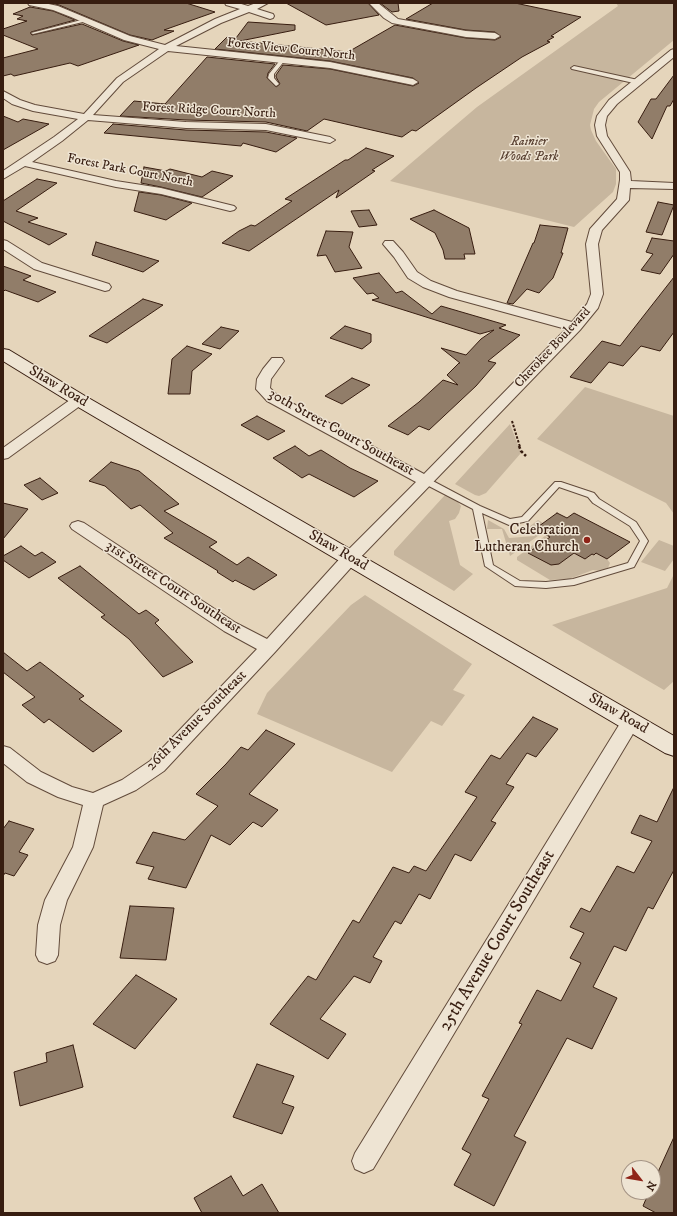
<!DOCTYPE html>
<style>
body{margin:0}
#map{position:relative;width:677px;height:1216px;overflow:hidden;background:#e5d5bb;font-family:"IM FELL DW Pica",serif}
canvas{display:block}
.frame{position:absolute;inset:0;border:4px solid #371d10;pointer-events:none}
.north{position:absolute;left:621px;top:1160px;width:40px;height:40px;box-sizing:border-box;background:#eee4d3;border:1px solid #a59485;border-radius:50%;rotate:121deg;font-size:11px;font-weight:700;line-height:16px;text-align:center;color:#371d10}
.north::after{content:'';display:block;margin:auto;width:14px;height:18px;background:#8f2418;clip-path:polygon(50% 0,100% 100%,50% 72%,0 100%)}
</style>
<div id="map">
<canvas width="677" height="1216"></canvas>
<div class="frame"></div>
<div class="north">N</div>
</div>
<script>
const ctx = document.querySelector('canvas').getContext('2d');
ctx.lineJoin = 'round';
function paint(path, color) {
  ctx.fillStyle = color;
  ctx.fill(path, 'evenodd');
}
function poly(rows) {
  const path = new Path2D();
  for (const r of rows) {
    path.moveTo(r[0], r[1]);
    for (let i = 2; i < r.length; i += 2) path.lineTo(r[i], r[i + 1]);
  }
  return path;
}
function stroke(path, color, width, dash) {
  ctx.strokeStyle = color;
  ctx.lineWidth = width;
  ctx.lineCap = dash ? 'butt' : 'round';
  ctx.setLineDash(dash || []);
  ctx.stroke(path);
}
function label(font, color, halo, rows, align = 'center') {
  ctx.font = font + ' "IM FELL DW Pica",serif';
  ctx.lineWidth = 3;
  ctx.setLineDash([]);
  ctx.textBaseline = 'middle';
  ctx.strokeStyle = halo;
  ctx.fillStyle = color;
  for (const [text, x, y, turn = 0] of rows) {
    ctx.save();
    ctx.translate(x, y);
    ctx.rotate((+turn || 0) * Math.PI / 180);
    ctx.textAlign = isNaN(turn) ? turn : align;
    if (halo) ctx.strokeText(text, 0, 0);
    ctx.fillText(text, 0, 0);
    ctx.restore();
  }
}
paint(poly([
 [616,3,674,3,674,40,599,102,594,109,590,125,591,130,596,141,616,169,616,184,613,192,574,227,390,181,477,107,618,6],
 [585,387,674,416,674,514,666,503,537,439],
 [510,424,521,453,486,493,479,496,475,495,455,484],
 [445,495,457,501,461,506,459,513,455,519,449,521,460,565,473,574,454,591,394,555,394,551],
 [488,520,504,529,509,538,535,536,529,527,538,520,543,523,535,529,542,533,510,556,502,529,487,529],
 [545,536,548,538,533,549,531,554,596,553,607,559,610,563,608,568,601,571,593,570,569,579,550,580,517,560,517,557],
 [659,540,674,546,674,559,665,571,641,562],
 [674,574,674,681,664,690,552,625,667,588],
 [365,595,472,664,453,690,465,695,442,726,431,721,392,772,257,714,267,693,351,605]
]), '#c7b69e');
const building = poly([
 [51,3,186,3,215,12,164,30,174,31,152,40,130,35,59,5,51,3],
 [286,3,368,3,379,15,326,25,286,3],
 [380,3,398,3,399,11,392,12,380,3],
 [433,3,515,3,581,17,551,36,554,37,547,41,550,42,522,57,476,88,416,131,412,130,402,137,324,119,307,131,266,122,186,120,120,116,134,101,165,104,207,57,275,64,268,73,267,78,276,87,280,84,276,77,276,75,283,65,330,69,413,86,419,83,413,78,330,61,215,49,227,37,236,38,248,22,295,25,295,30,240,41,348,52,395,25,466,38,495,40,501,37,495,32,466,30,406,19,433,3],
 [30,7,53,11,75,20,31,32,30,33,32,35,82,24,123,41,139,45,78,66,70,63,14,76,11,74,3,76,3,58,38,49,3,35,3,29,27,21,17,19,23,16,13,14,30,7],
 [674,75,674,99,670,106,667,106,652,139,638,122,651,99,656,99,674,75],
 [3,116,18,122,23,119,49,124,3,150,3,116],
 [113,124,186,130,266,132,297,138,276,152,243,143,241,146,104,133,113,124],
 [366,148,394,156,372,170,375,171,336,198,339,190,249,251,222,243,239,231,251,225,255,226,292,201,285,199,345,160,348,160,366,148],
 [144,167,166,171,170,169,202,177,212,171,233,176,202,197,161,187,141,183,144,167],
 [37,179,57,183,16,211,38,218,28,222,67,234,49,245,3,221,3,201,37,179],
 [139,192,161,195,192,203,166,220,134,211,139,192],
 [658,202,674,205,662,235,646,232,658,202],
 [369,210,377,225,359,227,351,211,369,210],
 [434,210,469,228,475,254,464,254,465,259,445,259,443,250,435,233,410,219,434,210],
 [540,225,568,228,561,253,563,253,553,278,539,293,527,289,513,304,507,303,533,243,534,243,540,225],
 [326,231,353,232,349,247,362,268,335,272,326,255,317,256,326,231],
 [652,238,674,241,674,254,660,274,641,270,653,254,646,252,652,238],
 [96,242,159,261,143,272,92,255,96,242],
 [3,266,31,276,23,280,56,292,38,302,5,290,3,292,3,266],
 [379,273,396,293,402,291,432,314,441,306,506,325,499,328,520,335,488,361,496,363,476,386,429,430,419,426,408,435,388,426,419,402,443,380,458,385,447,375,459,363,460,363,441,348,466,355,481,339,494,330,480,334,372,300,379,298,373,293,367,294,353,278,379,273],
 [674,277,674,332,660,351,641,346,623,366,609,362,591,383,570,377,602,341,620,346,674,277],
 [143,299,163,305,107,343,89,336,143,299],
 [345,326,371,334,371,342,362,349,330,338,345,326],
 [221,327,239,331,220,349,202,344,221,327],
 [187,346,212,354,192,371,190,394,168,394,172,359,187,346],
 [352,378,370,385,342,404,325,396,352,378],
 [257,416,285,431,268,440,241,425,257,416],
 [295,446,309,456,321,450,350,468,378,481,354,497,309,474,302,478,273,458,295,446],
 [111,462,139,471,179,504,164,511,217,542,209,547,237,565,248,557,277,575,254,590,235,580,233,582,217,572,218,571,164,538,173,533,140,505,131,509,105,486,89,481,111,462],
 [40,478,58,493,42,500,24,485,40,478],
 [3,503,28,509,3,539,3,503],
 [557,513,567,518,574,513,630,542,607,559,596,553,594,555,592,554,585,559,574,553,559,564,551,565,528,553,550,537,535,529,557,513],
 [21,546,35,556,42,552,56,562,29,578,3,560,3,556,21,546],
 [80,566,139,614,146,610,159,620,155,623,193,662,163,677,129,639,101,617,105,615,58,578,80,566],
 [3,652,27,671,40,662,84,696,79,699,122,731,93,752,49,719,44,723,22,705,35,697,3,672,3,652],
 [533,717,558,729,536,757,527,753,506,784,514,787,491,821,496,823,471,861,455,854,430,899,419,894,401,924,395,921,373,957,382,961,370,983,354,976,320,1019,346,1034,328,1059,270,1024,308,976,316,980,353,920,359,923,393,867,409,873,414,866,426,871,477,797,465,792,491,755,500,759,533,717],
 [266,730,295,744,249,794,278,810,262,827,253,822,230,845,211,835,186,888,148,879,154,867,136,863,153,832,185,840,218,806,196,794,226,764,241,747,248,750,266,730],
 [674,787,674,870,653,909,648,907,626,951,614,946,593,987,617,998,592,1049,567,1038,514,1136,526,1142,494,1206,454,1185,471,1154,462,1149,489,1099,482,1096,522,1024,519,1023,537,990,561,1001,581,963,570,958,584,933,570,927,581,908,590,912,617,866,634,873,652,841,631,833,640,815,657,822,674,787],
 [9,821,34,829,19,852,28,855,14,876,5,873,3,876,3,829,9,821],
 [130,906,174,908,166,960,120,958,130,906],
 [136,975,177,999,135,1049,93,1024,136,975],
 [73,1045,83,1087,20,1106,14,1072,47,1062,46,1053,73,1045],
 [257,1064,294,1076,282,1103,294,1107,282,1134,233,1117,257,1064],
 [674,1137,674,1213,656,1213,643,1206,649,1192,653,1192,653,1183,674,1137],
 [231,1176,243,1196,262,1184,279,1213,202,1213,194,1198,231,1176]
]);
paint(building, '#917d69');
stroke(building, '#371d10', 1);
const lane = poly([
 [85,19,87,19,87,21,33,34,31,33,85,19],
 [281,59,285,60,274,74,274,78,279,84,276,86,268,78,269,74,281,59],
 [574,66,638,80,641,82,638,84,572,69,571,68,574,66],
 [423,479,429,479,480,506,510,519,522,517,555,482,561,482,594,493,599,499,636,522,648,541,634,567,574,585,546,588,515,586,485,566,473,509,423,483,422,481,423,479],
 [559,487,588,497,593,503,630,526,640,541,628,563,573,579,546,582,520,581,493,565,482,513,509,525,528,521,559,487]
]);
const street = poly([
 [28,3,44,3,58,6,130,36,165,45,215,19,240,9,226,5,225,3,238,3,248,6,256,3,268,3,257,9,273,14,274,16,273,18,270,19,249,12,221,23,176,46,330,62,413,79,418,82,413,85,330,68,168,51,123,82,93,115,186,122,266,124,330,137,335,140,330,143,266,130,186,128,88,120,62,141,32,162,116,181,161,188,234,206,236,208,234,210,230,211,161,194,116,187,25,166,3,179,3,171,54,137,78,119,33,111,12,104,3,98,3,91,20,100,35,105,84,114,117,78,159,49,124,40,71,17,53,10,29,5,28,3],
 [369,3,378,3,398,19,466,31,495,33,500,36,495,39,466,37,392,23,384,18,369,3],
 [674,49,674,57,617,104,607,116,605,125,607,136,630,172,631,181,674,183,674,189,630,188,629,200,602,230,598,244,603,294,598,308,580,330,356,562,275,652,164,771,136,790,103,805,93,847,67,900,60,925,58,955,55,961,47,964,39,961,36,955,38,925,45,900,73,847,83,805,58,797,27,782,3,763,3,746,10,748,41,772,72,787,93,793,122,780,150,761,257,649,224,631,72,529,70,526,72,523,78,521,84,523,236,623,267,639,344,554,416,482,267,401,256,389,257,379,263,369,272,358,282,358,284,361,271,379,270,388,277,395,424,474,566,329,449,297,423,287,408,278,394,257,383,244,385,241,393,241,403,252,417,272,431,281,457,291,572,322,587,304,591,294,586,244,590,229,617,199,620,180,620,172,597,136,595,125,597,116,609,100,671,50,674,49],
 [3,240,7,241,42,263,109,284,111,287,109,290,105,291,34,269,3,249,3,240],
 [79,396,84,397,86,400,84,403,8,458,3,459,3,448,74,397,79,396],
 [631,715,638,717,640,722,373,1169,364,1173,355,1169,352,1161,355,1153,624,717,631,715]
]);
const secondary = poly([
 [3,349,9,350,85,396,674,736,674,756,665,753,73,404,3,361,3,349]
]);
stroke(lane, '#624b3b', 2);
stroke(street, '#624b3b', 2);
stroke(secondary, '#371d10', 2);
stroke(poly([
 [512,421,520,447]
]), '#371d10', 2, [2.5, 1.5]);
stroke(poly([
 [519,446,521,451,526,456]
]), '#371d10', 2.5, [3, 2]);
paint(lane, '#eee4d3');
paint(street, '#eee4d3');
paint(secondary, '#eee4d3');
for (const [x, y, r, color] of [
 [587,540,4,"#8f2418"]
]) {
  const dot = new Path2D();
  dot.arc(x, y, r, 0, 2 * Math.PI);
  ctx.fillStyle = color;
  ctx.fill(dot);
  stroke(dot, '#eee4d3', 1.5);
}
label('13px', '#371d10', '#eee4d3', [
 ["Forest View Court North",291,50,6],
 ["Forest Ridge Court North",209,111,3],
 ["Forest Park Court North",130,171,11],
 ["Cherokee Boulevard",553,348,-47]
]);
label('italic 13px', '#5b4334', '#eee4d3', [
 ["Rainier",529,142],
 ["Woods Park",529,157]
]);
label('15px', '#371d10', '#eee4d3', [
 ["Shaw Road",58,387,31],
 ["30th Street Court Southeast",341,433,29],
 ["Shaw Road",338,551,30],
 ["31st Street Court Southeast",173,588,33],
 ["Shaw Road",618,714,30],
 ["26th Avenue Southeast",197,721,-45]
]);
label('15px', '#371d10', '#eee4d3', [
 ["Celebration",579,531],
 ["Lutheran Church",579,548]
], 'right');
label('18px', '#371d10', '#eee4d3', [
 ["25th Avenue Court Southeast",498,941,-59]
]);
</script>
